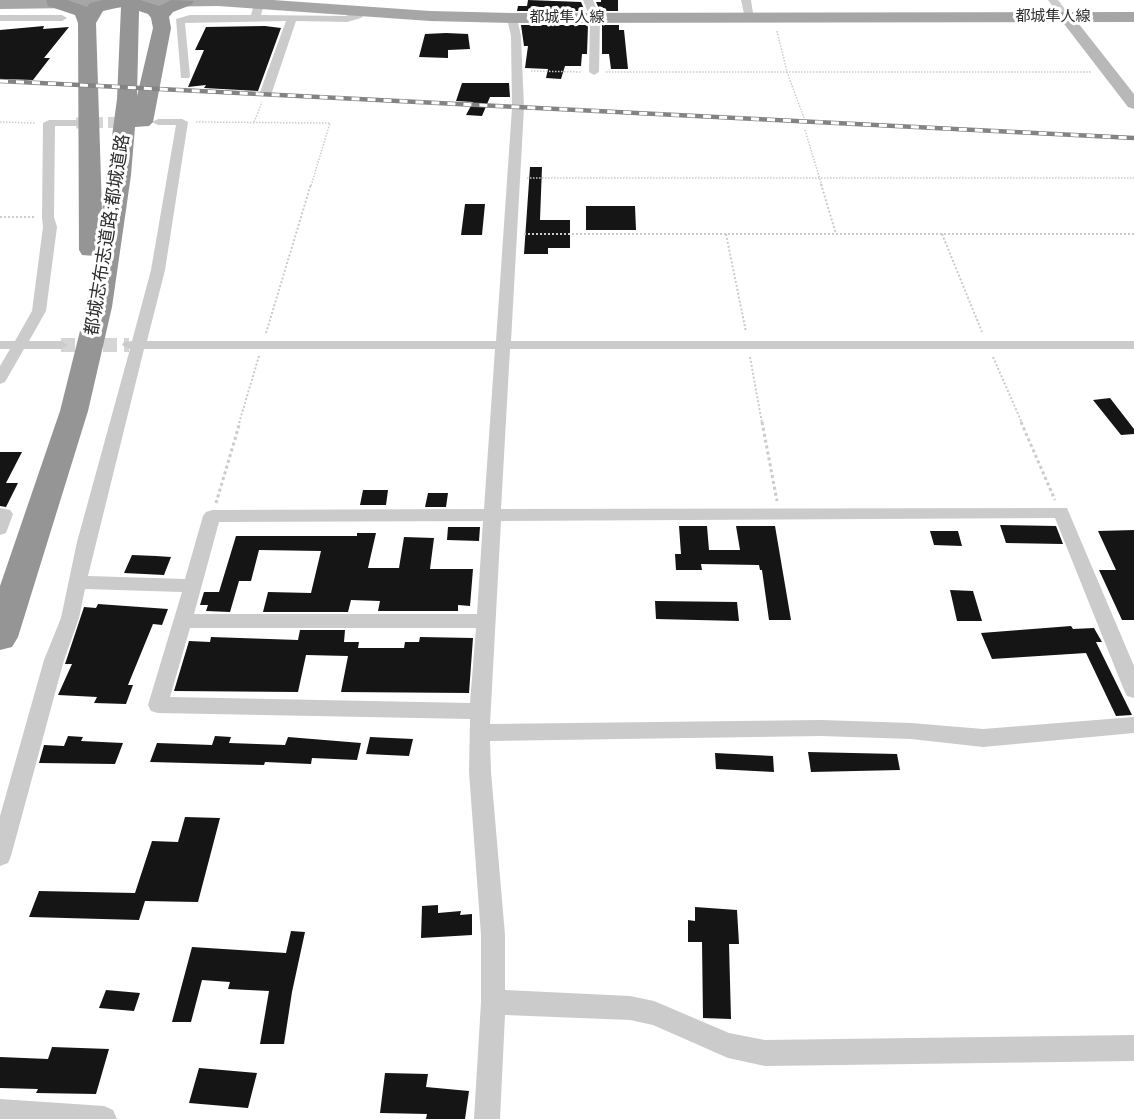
<!DOCTYPE html>
<meta charset="utf-8">
<style>
body{margin:0}
canvas{display:block;background:#fff}
</style>
<canvas width="1134" height="1119"></canvas>
<script>
const ctx = document.querySelector('canvas').getContext('2d');
ctx.lineJoin = 'round';
function paint(path, color) {
  ctx.fillStyle = color;
  ctx.fill(path, 'evenodd');
}
function poly(rows) {
  const path = new Path2D();
  for (const r of rows) {
    path.moveTo(r[0], r[1]);
    for (let i = 2; i < r.length; i += 2) path.lineTo(r[i], r[i + 1]);
  }
  return path;
}
function stroke(path, color, width, dash) {
  ctx.strokeStyle = color;
  ctx.lineWidth = width;
  ctx.lineCap = dash ? 'butt' : 'round';
  ctx.setLineDash(dash || []);
  ctx.stroke(path);
}
function label(font, color, halo, rows, align = 'center') {
  ctx.font = font + ' Manrope,"Noto Sans JP",sans-serif';
  ctx.lineWidth = 6;
  ctx.setLineDash([]);
  ctx.textBaseline = 'middle';
  ctx.strokeStyle = halo;
  ctx.fillStyle = color;
  for (const [text, x, y, turn = 0] of rows) {
    ctx.save();
    ctx.translate(x, y);
    ctx.rotate((+turn || 0) * Math.PI / 180);
    ctx.textAlign = isNaN(turn) ? turn : align;
    if (halo) ctx.strokeText(text, 0, 0);
    ctx.fillText(text, 0, 0);
    ctx.restore();
  }
}
paint(poly([
 [528,0,581,2,585,11,517,11,518,6,527,6],
 [601,0,618,0,618,11,600,11,596,2,601,2],
 [521,25,588,25,587,54,582,54,581,66,565,66,561,79,546,78,548,69,525,68,528,46,524,46],
 [602,25,619,25,619,30,624,30,628,69,611,69,609,54,602,54],
 [44,26,43,29,69,27,44,58,50,58,33,80,0,79,0,30],
 [265,26,281,28,258,91,204,88,206,85,188,87,204,50,195,50,206,27],
 [446,33,468,34,470,49,448,50,448,58,419,57,425,34],
 [462,83,509,83,510,97,490,97,482,116,466,115,473,102,456,101],
 [530,167,542,167,540,220,570,220,570,248,548,248,548,254,524,254],
 [465,204,485,204,482,235,461,235],
 [586,206,635,206,636,230,586,230],
 [1110,398,1134,429,1134,434,1121,435,1093,400],
 [0,452,22,452,6,483,18,483,6,507,0,506],
 [363,490,388,490,386,505,360,505],
 [428,493,448,493,446,507,425,507],
 [1000,525,1056,526,1063,544,1006,543],
 [679,526,707,526,709,550,740,550,736,526,775,526,791,620,769,620,762,570,760,570,759,565,701,564,702,570,676,570,675,554,681,554],
 [448,527,480,527,479,541,447,540],
 [1134,530,1134,620,1122,620,1099,570,1116,570,1098,531],
 [930,531,958,531,962,546,934,545],
 [357,533,376,533,368,568,399,568,404,537,434,538,430,569,473,569,470,606,458,605,458,611,378,611,380,601,351,600,348,612,263,612,268,592,311,593,321,551,259,550,251,581,239,581,230,612,206,611,208,605,200,605,204,592,219,592,236,536,357,536],
 [132,555,156,556,171,557,164,575,124,573],
 [950,590,973,591,982,621,957,621],
 [655,601,737,602,739,621,656,619],
 [98,604,168,609,162,625,153,624,128,685,133,685,126,704,94,703,97,697,58,695,72,664,65,664,84,607,96,608],
 [1071,626,1073,629,1094,628,1102,642,1096,642,1132,715,1116,716,1086,653,992,659,981,633],
 [300,630,345,630,344,642,359,642,358,648,404,648,405,642,419,642,420,637,473,638,469,693,341,692,348,656,306,655,298,692,174,691,189,641,210,642,211,637,298,640],
 [68,736,83,737,81,741,123,743,115,764,39,763,44,745,64,746],
 [215,736,231,737,229,743,285,745,288,737,361,743,357,760,312,758,311,764,265,762,264,765,150,762,157,743,212,745],
 [370,737,413,739,409,756,366,754],
 [808,752,897,754,900,770,811,772],
 [715,753,773,756,774,772,716,769],
 [185,817,220,818,198,902,145,901,139,920,29,917,39,891,135,893,152,841,178,842],
 [438,905,438,913,461,911,460,915,472,914,472,935,421,938,422,906],
 [695,907,737,910,739,944,729,944,731,1019,703,1018,702,942,688,942,688,920,695,921],
 [291,931,305,932,292,992,284,1044,260,1044,269,991,228,989,230,982,202,980,191,1022,172,1022,192,947,286,953],
 [106,990,140,993,134,1011,99,1008],
 [52,1047,109,1049,96,1094,36,1093,38,1089,0,1088,0,1057,48,1059],
 [199,1068,257,1073,248,1108,189,1103],
 [385,1073,428,1074,426,1087,469,1091,465,1119,426,1119,427,1114,380,1113]
]), '#151515');
stroke(poly([
 [76,123,137,122]
]), '#d5d5d5', 11, [11, 5]);
stroke(poly([
 [61,345,129,345]
]), '#d5d5d5', 14, [14, 7]);
stroke(poly([
 [777,31,787,72,804,118],
 [531,71,582,72],
 [606,72,1092,72],
 [0,122,35,123],
 [196,122,330,123,311,186],
 [254,122,262,102],
 [805,130,822,186],
 [527,178,1134,178]
]), '#cbcbcb', 1.5, [1.5, 1.5]);
stroke(poly([
 [821,184,836,234],
 [0,217,34,217],
 [524,234,1134,234],
 [726,234,746,332],
 [942,234,982,332],
 [266,333,311,184],
 [750,357,762,423],
 [993,357,1022,423],
 [239,423,259,356]
]), '#cbcbcb', 2, [2, 2]);
stroke(poly([
 [762,422,777,501],
 [1021,422,1055,500],
 [216,503,240,422]
]), '#cbcbcb', 3, [3, 3]);
paint(poly([
 [255,0,265,0,261,15,346,16,363,8,368,11,361,18,347,22,296,21,272,92,266,95,260,92,286,21,185,23,190,76,189,78,181,78,176,19,190,15,251,15,255,0],
 [583,0,593,0,600,18,599,72,594,75,589,72,590,18,583,0],
 [741,0,751,0,754,20,745,18,741,0],
 [1048,0,1058,0,1071,17,1070,19,1062,19,1048,0],
 [0,15,62,15,67,18,62,21,0,21,0,15],
 [512,15,517,18,521,36,524,108,511,341,1134,341,1134,349,510,349,501,509,1067,508,1134,666,1134,698,1127,696,1124,690,1055,518,501,521,490,724,821,720,911,723,983,729,1134,717,1134,733,983,747,911,739,821,736,490,741,491,772,505,935,505,990,630,996,654,1001,729,1033,765,1040,1134,1035,1134,1061,765,1066,728,1058,653,1025,630,1020,505,1015,500,1119,474,1119,481,1002,481,935,469,772,470,719,158,713,151,711,148,705,182,592,85,589,79,618,64,660,11,856,8,863,0,866,0,816,44,660,61,618,77,542,130,349,122,345,124,342,132,341,151,270,176,125,158,125,152,122,158,119,182,119,188,122,165,270,147,341,496,341,512,108,511,36,507,18,512,15],
 [144,349,495,349,484,509,212,510,206,512,203,516,185,579,88,576,144,349],
 [483,521,477,614,194,614,219,522,483,521],
 [190,628,476,628,470,703,170,697,190,628],
 [49,120,76,120,82,123,76,126,55,126,54,217,57,227,46,311,29,341,61,341,68,345,61,349,24,349,5,382,0,384,0,366,10,349,0,349,0,341,15,341,32,311,43,227,42,217,43,123,49,120],
 [0,508,10,510,13,514,6,533,0,535,0,508],
 [0,1099,104,1106,113,1110,117,1119,0,1119,0,1099]
]), '#cbcbcb');
paint(poly([
 [1066,13,1071,14,1134,94,1134,109,1128,107,1061,20,1059,17,1061,14,1066,13]
]), '#b8b8b8');
paint(poly([
 [0,0,273,0,430,11,512,13,1134,12,1134,22,512,23,430,21,218,6,0,9,0,0]
]), '#a6a6a6');
paint(poly([
 [46,0,67,0,87,7,90,3,103,0,140,0,159,6,171,0,194,1,191,5,173,12,169,17,171,28,153,122,149,126,135,127,131,175,112,307,88,411,18,637,12,647,0,650,0,586,60,411,86,307,95,256,82,255,79,250,78,23,75,15,48,6,46,0],
 [121,7,117,99,102,211,96,23,103,11,121,7],
 [139,11,148,14,151,18,153,28,137,96,139,11]
]), '#959595');
const rail = poly([
 [0,81,1134,138]
]);
stroke(rail, '#838383', 4.5);
stroke(rail, '#fff', 3, [8]);
label('15px', '#2e2e2e', '#fff', [
 ["都城隼人線",1053,17],
 ["都城隼人線",567,18]
]);
label('18px', '#2e2e2e', '#fff', [
 ["都城志布志道路;都城道路",108,235,-81]
]);
</script>
